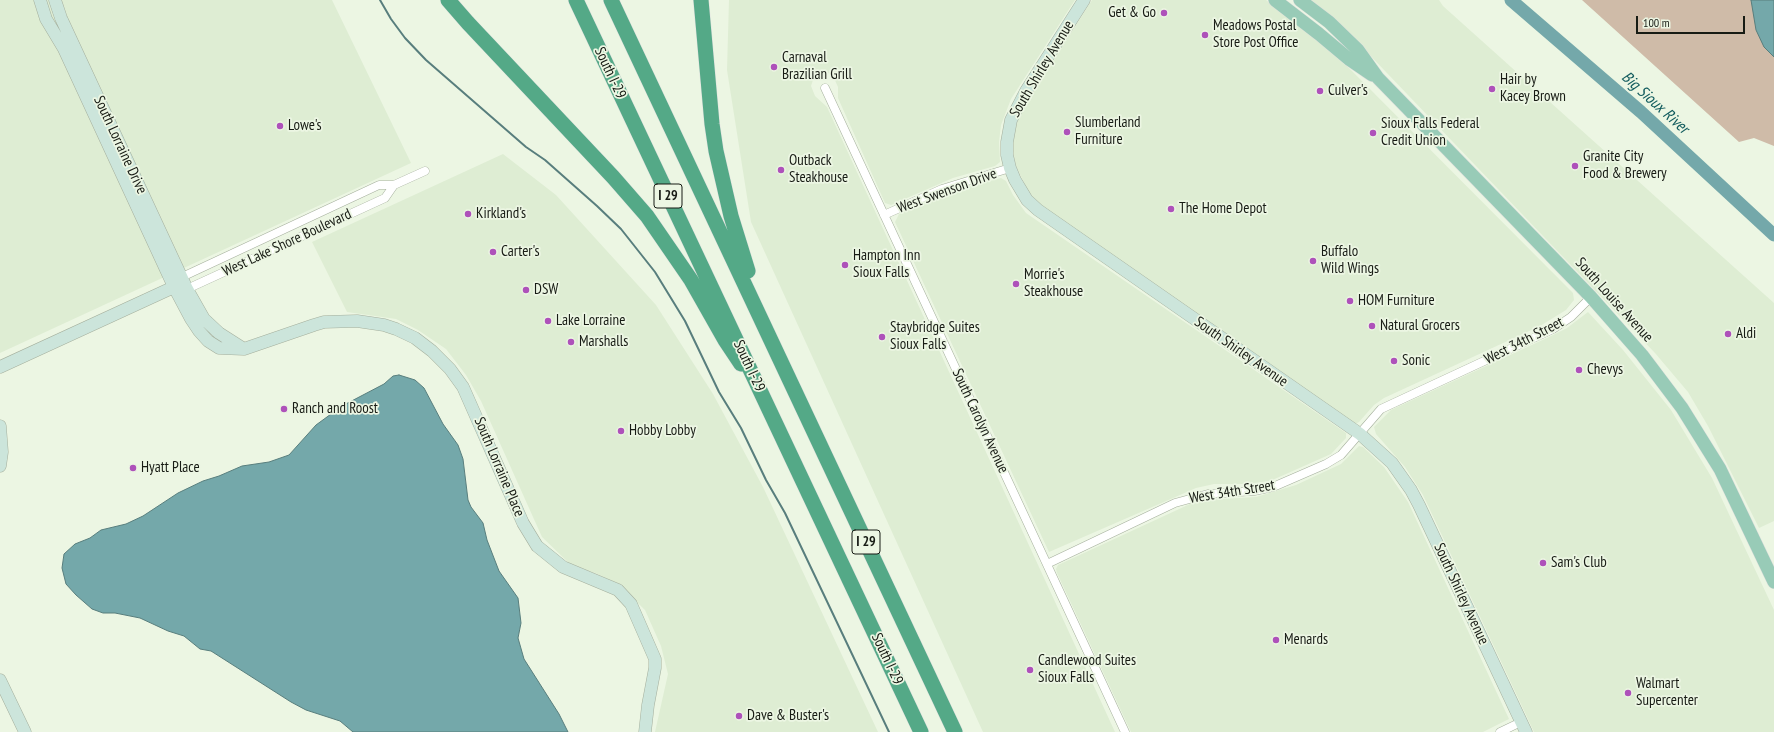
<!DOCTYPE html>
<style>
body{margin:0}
#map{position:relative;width:1774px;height:732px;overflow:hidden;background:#ecf6e3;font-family:"PT Sans Narrow",sans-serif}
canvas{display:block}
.scale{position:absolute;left:1636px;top:16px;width:109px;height:18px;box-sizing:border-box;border:2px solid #171b14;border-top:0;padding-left:5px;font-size:12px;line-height:14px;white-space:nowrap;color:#171b14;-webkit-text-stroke:3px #ecf6e3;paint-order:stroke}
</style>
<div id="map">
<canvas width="1774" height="732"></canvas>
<div class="scale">100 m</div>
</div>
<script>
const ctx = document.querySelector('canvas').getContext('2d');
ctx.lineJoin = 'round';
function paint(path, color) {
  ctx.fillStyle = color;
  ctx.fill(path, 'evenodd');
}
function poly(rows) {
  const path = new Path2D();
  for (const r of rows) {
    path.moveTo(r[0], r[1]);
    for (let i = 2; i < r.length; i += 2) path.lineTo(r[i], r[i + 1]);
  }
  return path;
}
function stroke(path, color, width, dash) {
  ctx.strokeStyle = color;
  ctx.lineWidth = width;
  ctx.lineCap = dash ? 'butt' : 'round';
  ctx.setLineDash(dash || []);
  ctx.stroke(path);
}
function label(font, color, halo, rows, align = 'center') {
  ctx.font = font + ' "PT Sans Narrow",sans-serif';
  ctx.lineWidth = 3.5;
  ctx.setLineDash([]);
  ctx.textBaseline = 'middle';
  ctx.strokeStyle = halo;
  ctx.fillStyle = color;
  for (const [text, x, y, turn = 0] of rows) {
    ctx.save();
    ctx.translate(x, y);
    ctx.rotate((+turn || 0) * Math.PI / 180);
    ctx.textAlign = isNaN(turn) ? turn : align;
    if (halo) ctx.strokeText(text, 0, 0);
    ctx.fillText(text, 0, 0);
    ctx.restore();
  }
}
paint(poly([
 [0,0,332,0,411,163,0,353],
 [729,0,1075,0,1011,99,1001,125,999,142,1000,162,995,166,953,178,891,205,885,203,838,98,838,87,833,76,828,73,818,75,813,80,811,86,815,96,827,107,1115,732,983,732,751,222,727,70],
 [1092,0,1266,0,1307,32,1347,66,1573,293,1574,300,1566,310,1540,326,1384,398,1374,405,1359,422,1355,424,1041,206,1029,193,1016,166,1013,151,1014,130,1019,115],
 [1308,0,1439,0,1443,6,1774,303,1774,521,1759,528,1708,426,1688,392,1655,353,1363,48],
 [503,154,556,195,656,305,713,394,763,487,878,732,655,732,668,674,661,646,645,610,617,583,595,573,572,566,542,537,481,401,466,375,446,349,418,330,396,319,347,312,312,242],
 [1001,178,1006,181,1013,195,1026,213,1346,433,1346,438,1331,454,1286,474,1270,481,1245,484,1214,484,1196,488,1049,552,895,222,899,214,949,192],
 [1588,312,1623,350,1671,410,1712,478,1774,610,1774,732,1534,732,1423,495,1405,467,1376,434,1374,427,1391,410,1549,337,1567,328],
 [1359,446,1363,447,1384,467,1408,502,1509,719,1483,732,1131,732,1057,573,1056,569,1058,565,1190,504,1205,500,1256,497,1296,485,1341,464]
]), '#deedd3');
paint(poly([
 [1582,0,1774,0,1774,146,1754,138,1739,142]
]), '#cfbba8');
const water = poly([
 [1751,0,1774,0,1774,57,1764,47,1756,30,1751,0],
 [399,375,415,380,424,388,443,424,458,445,463,459,468,500,471,507,483,523,487,540,499,571,518,598,521,623,518,638,524,659,559,714,568,732,353,732,340,721,306,710,291,702,211,651,200,649,184,636,168,631,140,618,115,613,103,613,92,609,76,595,66,584,62,568,64,554,75,544,90,538,101,530,126,524,143,516,178,493,203,481,219,476,242,466,269,462,289,455,316,425,342,406,384,384,393,376,399,375]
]);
paint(water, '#74a8aa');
stroke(water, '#587e7d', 1);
stroke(poly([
 [380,0,391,19,405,38,426,60,526,147,545,160,597,206,621,229,655,272,685,321,719,392,741,428,766,480,785,513,889,732]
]), '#587e7d', 2);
stroke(poly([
 [1511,0,1641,112,1774,235]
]), '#74a8aa', 13);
const street = poly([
 [825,88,1125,732],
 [884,215,942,189,1010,168],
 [182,277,379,185,394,185,425,171],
 [187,289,385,198,394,185],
 [1047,564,1175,503,1208,494,1254,491,1273,487,1326,464,1341,455,1381,409,1553,329,1571,317,1591,297],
 [1500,732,1521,722]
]);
const secondary = poly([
 [40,0,46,19,64,49,174,287,191,319,199,331,208,341,219,348,244,349,314,325,324,322,357,321,384,325,396,329,415,338,432,351,450,369,463,387,523,523,537,546,563,567,618,590,631,604,655,659,655,668,648,705,645,732],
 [55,0,61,18,187,289,204,319,219,333,244,349],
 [1084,0,1026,91,1011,120,1007,142,1007,155,1010,168,1015,180,1027,200,1038,210,1360,434,1392,463,1411,490,1419,505,1526,732],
 [0,367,174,287,178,281],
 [0,426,2,452,0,466],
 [0,680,25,732]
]);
const primary = poly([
 [1275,0,1319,34,1350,60,1372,75],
 [1300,0,1329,22,1358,50,1378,78,1591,297,1642,355,1682,408,1720,469,1774,582]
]);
const highway = poly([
 [448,0,468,23,613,177,647,216,691,280,725,340,741,364],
 [576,0,921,732],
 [611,0,955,732],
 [701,0,712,124,716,151,731,216,748,271]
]);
stroke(street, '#a5af9d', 9);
stroke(secondary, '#a5af9d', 13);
stroke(primary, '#dfdfde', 14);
stroke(highway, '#dfdfde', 16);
stroke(street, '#fff', 8);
stroke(secondary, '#cce5db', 12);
stroke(primary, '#98cbb7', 13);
stroke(highway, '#54a987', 15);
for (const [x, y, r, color] of [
 [1164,13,4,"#ae51ba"],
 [1205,35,4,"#ae51ba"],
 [774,67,4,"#ae51ba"],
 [1492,89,4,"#ae51ba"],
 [1320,91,4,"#ae51ba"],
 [280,126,4,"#ae51ba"],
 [1067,132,4,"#ae51ba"],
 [1373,133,4,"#ae51ba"],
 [1575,166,4,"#ae51ba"],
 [781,170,4,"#ae51ba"],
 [1171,209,4,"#ae51ba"],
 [468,214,4,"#ae51ba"],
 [493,252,4,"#ae51ba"],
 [1313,261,4,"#ae51ba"],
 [845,265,4,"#ae51ba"],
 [1016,284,4,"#ae51ba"],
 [526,290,4,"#ae51ba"],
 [1350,301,4,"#ae51ba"],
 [548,321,4,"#ae51ba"],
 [1372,326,4,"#ae51ba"],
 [1728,334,4,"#ae51ba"],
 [882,337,4,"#ae51ba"],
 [571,342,4,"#ae51ba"],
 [1394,361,4,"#ae51ba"],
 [1579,370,4,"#ae51ba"],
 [284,409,4,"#ae51ba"],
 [621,431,4,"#ae51ba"],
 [133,468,4,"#ae51ba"],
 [1543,563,4,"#ae51ba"],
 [1276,640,4,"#ae51ba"],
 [1030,670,4,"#ae51ba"],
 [1628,693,4,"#ae51ba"],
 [739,716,4,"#ae51ba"]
]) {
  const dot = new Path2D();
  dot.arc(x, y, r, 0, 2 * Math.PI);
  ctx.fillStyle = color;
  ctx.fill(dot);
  stroke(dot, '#ecf6e3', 1.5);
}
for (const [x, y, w] of [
 [668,196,28],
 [866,542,28]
]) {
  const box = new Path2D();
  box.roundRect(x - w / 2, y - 12, w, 24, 3);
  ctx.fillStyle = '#ecf6e3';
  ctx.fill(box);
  stroke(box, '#171b14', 1);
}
label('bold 14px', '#171b14', null, [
 ["I 29",668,196],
 ["I 29",866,542]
]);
label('15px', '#171b14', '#ecf6e3', [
 ["Get & Go",1156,13,"right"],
 ["Meadows Postal",1213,26],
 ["Store Post Office",1213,43],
 ["Carnaval",782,58],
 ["Brazilian Grill",782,75],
 ["Hair by",1500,80],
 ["Kacey Brown",1500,97],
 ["Culver's",1328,91],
 ["Slumberland",1075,123],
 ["Furniture",1075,140],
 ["Sioux Falls Federal",1381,124],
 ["Credit Union",1381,141],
 ["Lowe's",288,126],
 ["Granite City",1583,157],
 ["Food & Brewery",1583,174],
 ["Outback",789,161],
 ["Steakhouse",789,178],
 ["The Home Depot",1179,209],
 ["Kirkland's",476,214],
 ["Carter's",501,252],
 ["Buffalo",1321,252],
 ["Wild Wings",1321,269],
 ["Hampton Inn",853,256],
 ["Sioux Falls",853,273],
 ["Morrie's",1024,275],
 ["Steakhouse",1024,292],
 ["DSW",534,290],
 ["HOM Furniture",1358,301],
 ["Lake Lorraine",556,321],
 ["Natural Grocers",1380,326],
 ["Staybridge Suites",890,328],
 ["Sioux Falls",890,345],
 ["Aldi",1736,334],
 ["Marshalls",579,342],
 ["Sonic",1402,361],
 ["Chevys",1587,370],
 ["Ranch and Roost",292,409],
 ["Hobby Lobby",629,431],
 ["Hyatt Place",141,468],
 ["Sam's Club",1551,563],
 ["Menards",1284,640],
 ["Candlewood Suites",1038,661],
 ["Sioux Falls",1038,678],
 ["Walmart",1636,684],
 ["Supercenter",1636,701],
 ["Dave & Buster's",747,716]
], 'left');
label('15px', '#171b14', '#ecf6e3', [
 ["South Shirley Avenue",1042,69,-59],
 ["South I-29",610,73,65],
 ["South Lorraine Drive",120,145,65],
 ["West Swenson Drive",947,191,-20],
 ["West Lake Shore Boulevard",287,243,-25],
 ["South Louise Avenue",1614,300,48],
 ["West 34th Street",1524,341,-27],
 ["South Shirley Avenue",1241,352,35],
 ["South I-29",749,366,65],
 ["South Carolyn Avenue",980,421,65],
 ["South Lorraine Place",499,467,67],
 ["West 34th Street",1232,492,-9],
 ["South Shirley Avenue",1461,594,65],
 ["South I-29",887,659,65]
]);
label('italic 16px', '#125c5e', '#ecf6e3', [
 ["Big Sioux River",1655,103,42]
]);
</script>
